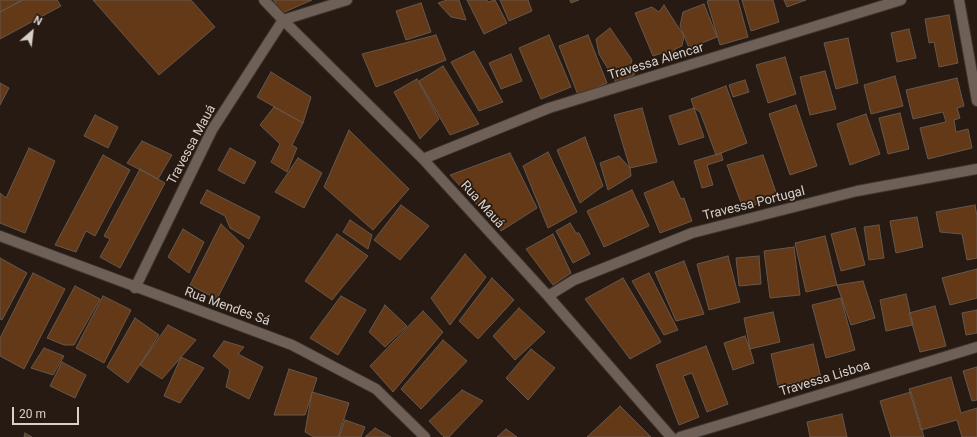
<!DOCTYPE html>
<meta charset="utf-8">
<style>
body{margin:0}
#map{position:relative;width:977px;height:437px;overflow:hidden;background:#261a12;font-family:Roboto,sans-serif}
canvas{display:block}
.north{position:absolute;left:12px;top:12px;width:40px;height:40px;-webkit-text-stroke:3px #261a12;paint-order:stroke;rotate:28deg;font-size:11px;font-weight:700;line-height:16px;text-align:center;color:#d8d0cb}
.north::after{content:'';display:block;margin:auto;width:14px;height:18px;background:#d8d0cb;clip-path:polygon(50% 0,100% 100%,50% 72%,0 100%)}
.scale{position:absolute;left:12px;top:407px;width:67px;height:18px;box-sizing:border-box;border:2px solid #d8d0cb;border-top:0;padding-left:5px;font-size:12px;line-height:14px;white-space:nowrap;color:#d8d0cb;-webkit-text-stroke:3px #261a12;paint-order:stroke}
</style>
<div id="map">
<canvas width="977" height="437"></canvas>
<div class="north">N</div>
<div class="scale">20 m</div>
</div>
<script>
const ctx = document.querySelector('canvas').getContext('2d');
ctx.lineJoin = 'round';
function paint(path, color) {
  ctx.fillStyle = color;
  ctx.fill(path, 'evenodd');
}
function poly(rows) {
  const path = new Path2D();
  for (const r of rows) {
    path.moveTo(r[0], r[1]);
    for (let i = 2; i < r.length; i += 2) path.lineTo(r[i], r[i + 1]);
  }
  return path;
}
function stroke(path, color, width, dash) {
  ctx.strokeStyle = color;
  ctx.lineWidth = width;
  ctx.lineCap = dash ? 'butt' : 'round';
  ctx.setLineDash(dash || []);
  ctx.stroke(path);
}
function label(font, color, halo, rows, align = 'center') {
  ctx.font = font + ' Roboto,sans-serif';
  ctx.lineWidth = 3.5;
  ctx.setLineDash([]);
  ctx.textBaseline = 'middle';
  ctx.strokeStyle = halo;
  ctx.fillStyle = color;
  for (const [text, x, y, turn = 0] of rows) {
    ctx.save();
    ctx.translate(x, y);
    ctx.rotate((+turn || 0) * Math.PI / 180);
    ctx.textAlign = isNaN(turn) ? turn : align;
    if (halo) ctx.strokeText(text, 0, 0);
    ctx.fillText(text, 0, 0);
    ctx.restore();
  }
}
const building = poly([
 [0,0,22,0,0,12,0,0],
 [23,0,57,0,61,6,0,39,0,12,23,0],
 [93,0,191,0,215,27,159,75,93,0],
 [274,0,312,0,280,14,274,0],
 [447,0,459,0,466,20,451,17,438,3,447,0],
 [467,0,487,0,488,2,495,0,507,23,484,34,467,0],
 [500,0,528,0,532,11,509,21,500,0],
 [570,0,579,0,571,3,570,0],
 [712,0,738,0,748,37,720,45,707,1,712,0],
 [742,0,773,0,779,22,751,31,742,0],
 [784,0,806,0,787,7,784,0],
 [421,3,431,32,406,40,396,11,421,3],
 [704,4,717,37,689,48,680,26,683,12,704,4],
 [664,5,684,36,682,46,675,49,674,55,667,57,665,52,653,56,635,13,652,7,659,12,664,5],
 [949,15,958,63,939,67,934,42,929,43,925,19,949,15],
 [610,28,632,60,629,69,635,74,617,84,599,54,596,39,610,28],
 [909,29,916,58,897,62,891,33,909,29],
 [436,35,446,60,376,87,362,54,436,35],
 [549,35,571,87,541,99,519,48,549,35],
 [588,35,607,83,578,95,559,46,588,35],
 [848,38,858,83,836,89,824,43,848,38],
 [474,51,503,102,479,111,451,62,474,51],
 [511,54,522,81,501,89,489,63,511,54],
 [785,57,796,94,768,103,756,65,785,57],
 [443,66,479,124,450,135,419,81,443,66],
 [825,71,836,109,810,115,800,77,825,71],
 [271,72,311,97,303,123,257,97,271,72],
 [895,76,903,106,871,114,864,85,895,76],
 [957,78,964,106,957,108,960,118,954,120,956,132,968,129,972,148,928,159,920,128,946,122,943,112,913,119,906,90,957,78],
 [417,79,439,119,420,139,394,92,417,79],
 [745,80,749,92,733,97,729,85,745,80],
 [0,83,9,88,0,105,0,83],
 [726,86,747,143,716,155,700,112,694,108,691,99,726,86],
 [796,105,817,166,790,175,769,114,796,105],
 [274,107,303,123,292,145,297,148,287,172,271,162,280,144,260,125,274,107],
 [642,108,657,162,630,168,614,115,642,108],
 [694,108,704,137,679,145,669,116,694,108],
 [900,113,909,149,888,154,879,118,900,113],
 [866,114,880,154,850,165,837,124,866,114],
 [95,115,118,127,108,148,84,136,95,115],
 [349,130,409,189,373,230,324,187,349,130],
 [585,137,603,186,580,203,557,150,585,137],
 [142,141,172,155,158,179,127,163,142,141],
 [29,148,55,161,25,233,0,223,0,193,6,198,29,148],
 [230,148,256,162,244,184,218,170,230,148],
 [548,152,577,212,548,228,523,166,548,152],
 [510,153,537,208,501,231,450,175,510,153],
 [721,153,723,160,707,165,713,185,702,188,694,161,721,153],
 [103,155,130,170,95,236,86,231,76,252,55,245,103,155],
 [763,155,778,198,743,208,727,165,763,155],
 [619,156,630,168,631,176,608,190,600,163,619,156],
 [298,158,322,173,304,208,275,192,298,158],
 [140,169,165,183,120,268,100,257,110,239,104,236,140,169],
 [673,181,681,199,684,198,692,221,660,233,644,193,673,181],
 [207,190,260,217,249,239,230,228,225,216,200,203,207,190],
 [632,190,649,226,604,247,587,211,632,190],
 [401,205,429,226,400,260,374,240,401,205],
 [975,205,977,216,977,258,967,260,962,234,940,232,936,212,975,205],
 [917,217,923,247,896,253,890,221,917,217],
 [350,220,372,235,368,249,343,232,350,220],
 [570,223,576,233,579,233,590,254,573,263,556,231,570,223],
 [221,224,244,246,217,299,190,285,221,224],
 [879,225,884,258,869,260,864,227,879,225],
 [855,228,865,265,841,271,831,234,855,228],
 [183,229,204,242,189,273,168,257,183,229],
 [337,234,368,256,332,300,305,281,337,234],
 [553,234,571,273,553,285,526,249,553,234],
 [825,236,837,285,806,292,795,243,825,236],
 [794,247,800,295,770,298,764,251,794,247],
 [465,254,486,277,450,325,431,298,465,254],
 [728,256,740,302,709,310,697,264,728,256],
 [759,256,761,284,739,286,736,258,759,256],
 [0,258,27,273,2,320,0,319,0,258],
 [684,261,704,314,676,321,655,272,684,261],
 [977,269,977,298,950,305,942,278,977,269],
 [33,273,65,289,24,369,0,356,0,338,33,273],
 [649,273,678,330,664,335,632,281,649,273],
 [492,278,514,300,478,339,459,321,492,278],
 [623,278,661,342,630,359,585,299,623,278],
 [863,281,875,318,851,325,837,285,863,281],
 [75,286,100,299,74,345,64,345,47,338,75,286],
 [906,294,913,325,886,331,880,300,906,294],
 [103,296,131,310,104,363,76,348,103,296],
 [341,296,366,310,338,355,310,338,341,296],
 [841,298,855,350,826,358,812,305,841,298],
 [385,305,407,326,385,347,369,332,385,305],
 [935,306,946,346,920,352,909,313,935,306],
 [519,308,545,332,515,360,493,336,519,308],
 [977,310,977,333,966,335,962,313,977,310],
 [423,311,443,332,393,392,370,366,423,311],
 [773,312,780,342,750,349,744,318,773,312],
 [135,318,159,335,128,383,107,367,135,318],
 [168,325,196,340,162,379,140,365,168,325],
 [745,336,750,349,754,363,733,370,724,343,745,336],
 [443,340,467,361,421,409,401,389,443,340],
 [224,341,244,347,238,354,263,367,249,399,226,387,230,370,213,356,224,341],
 [813,344,821,378,778,386,771,354,813,344],
 [706,346,728,404,707,412,692,373,683,376,699,417,679,425,656,365,706,346],
 [44,348,64,356,53,375,31,368,44,348],
 [531,349,555,368,528,400,506,378,531,349],
 [181,357,204,368,180,403,164,396,181,357],
 [62,362,86,375,75,398,50,386,62,362],
 [977,367,977,400,972,401,963,371,977,367],
 [289,369,317,378,305,415,274,415,289,369],
 [951,377,961,413,977,408,977,437,962,437,957,420,921,430,909,389,951,377],
 [462,390,483,401,449,437,444,437,429,421,462,390],
 [312,392,349,403,338,437,314,437,305,432,312,392],
 [911,392,924,437,891,437,880,401,911,392],
 [620,406,651,437,587,437,620,406],
 [842,414,847,437,810,437,807,422,842,414],
 [345,420,365,427,361,437,339,437,345,420],
 [375,428,391,437,365,437,375,428],
 [506,429,517,437,497,437,506,429],
 [25,433,32,437,24,437,25,433]
]);
paint(building, '#633917');
stroke(building, '#66584e', 1);
const minor = poly([
 [264,0,283,20,423,159,548,296,671,437],
 [959,0,977,101],
 [423,159,549,108,901,0],
 [135,288,212,130,283,20,347,0],
 [548,296,574,280,692,233,857,191,977,169],
 [680,437,977,347]
]);
const tertiary = poly([
 [0,236,292,345,376,389,425,437]
]);
stroke(minor, '#3f3631', 12);
stroke(tertiary, '#3f3631', 12);
stroke(minor, '#6e6056', 10);
stroke(tertiary, '#6e6056', 10);
label('13px', '#d8d0cb', '#261a12', [
 ["Travessa Alencar",656,62,-17],
 ["Travessa Mauá",192,145,-62],
 ["Travessa Portugal",754,204,-14],
 ["Rua Mauá",482,205,48],
 ["Rua Mendes Sá",227,307,20],
 ["Travessa Lisboa",825,379,-17]
]);
</script>
